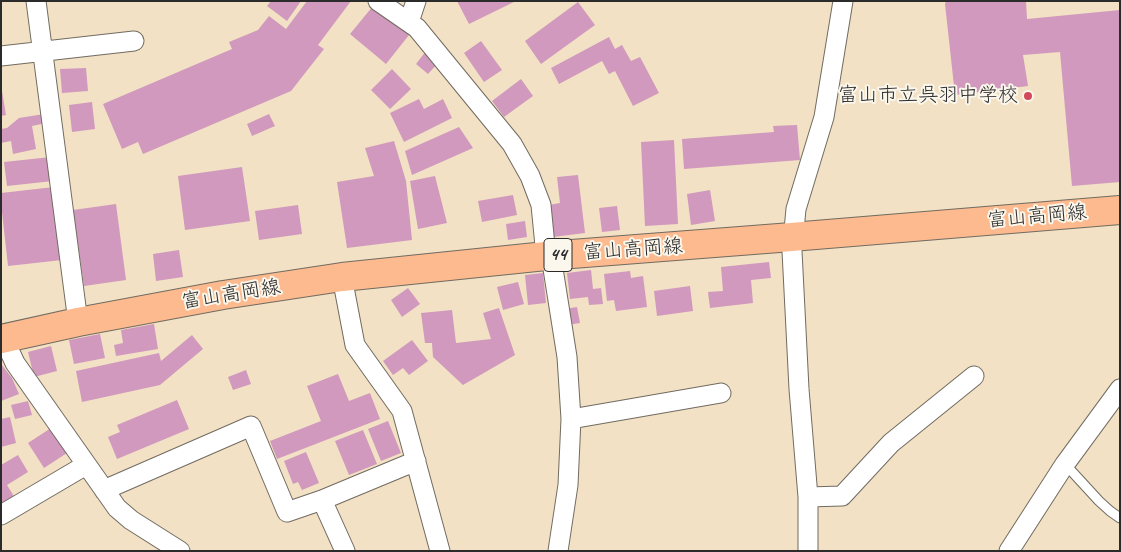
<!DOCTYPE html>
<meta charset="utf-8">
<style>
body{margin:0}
#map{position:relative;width:1121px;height:552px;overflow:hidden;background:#f2e1c4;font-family:Caveat,sans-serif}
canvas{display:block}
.frame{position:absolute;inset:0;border:2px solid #2b2b2b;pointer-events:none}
</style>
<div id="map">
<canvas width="1121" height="552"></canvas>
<div class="frame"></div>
</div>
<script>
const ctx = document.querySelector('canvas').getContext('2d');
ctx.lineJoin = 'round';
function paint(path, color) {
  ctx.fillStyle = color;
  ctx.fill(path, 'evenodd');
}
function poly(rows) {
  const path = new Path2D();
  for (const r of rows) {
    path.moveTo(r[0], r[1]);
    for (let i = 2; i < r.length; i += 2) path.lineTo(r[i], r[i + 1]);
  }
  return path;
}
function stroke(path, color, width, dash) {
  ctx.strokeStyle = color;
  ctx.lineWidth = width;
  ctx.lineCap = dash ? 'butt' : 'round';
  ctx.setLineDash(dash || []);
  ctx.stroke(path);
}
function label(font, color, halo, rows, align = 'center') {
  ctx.font = font + ' Caveat,"Klee One",sans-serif';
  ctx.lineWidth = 4;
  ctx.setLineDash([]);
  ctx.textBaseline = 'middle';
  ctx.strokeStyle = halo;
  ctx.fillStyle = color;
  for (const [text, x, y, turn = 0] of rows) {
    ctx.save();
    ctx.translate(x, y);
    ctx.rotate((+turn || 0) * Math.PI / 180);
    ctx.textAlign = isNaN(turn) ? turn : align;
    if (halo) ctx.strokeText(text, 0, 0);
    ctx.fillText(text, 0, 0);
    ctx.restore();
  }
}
paint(poly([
 [271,1,301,1,287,21,267,6],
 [307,1,351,1,318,45,324,49,291,91,143,154,138,142,122,149,103,104,232,49,229,42,258,30,269,16,286,29],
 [457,1,516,1,469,24],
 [946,1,1026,1,1027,19,1120,10,1120,182,1072,186,1060,52,1023,55,1028,86,955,95,945,4],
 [578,2,595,25,541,64,525,41],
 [373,6,409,35,386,64,350,34],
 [609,37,615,49,622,45,631,61,640,57,659,93,633,106,615,71,609,74,602,61,559,84,551,68],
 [481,41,502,70,484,82,464,53],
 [426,51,439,62,428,74,416,64],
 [86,68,88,91,62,93,60,69],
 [392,69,411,89,390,109,371,90],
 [521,79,533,96,504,117,492,101],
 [1,91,2,91,6,115,1,116],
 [419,99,424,109,443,99,452,118,404,142,390,113],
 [92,102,95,129,72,132,69,105],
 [44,114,46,123,32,126,36,149,13,154,11,141,1,143,1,129,7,128,19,118],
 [269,114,275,126,252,136,247,124],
 [797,125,800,160,684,169,682,139,774,132,773,126],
 [459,127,473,148,412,175,405,151],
 [674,140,678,224,645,226,641,142],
 [394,141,406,181,412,240,347,248,337,182,374,176,365,148],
 [51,157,53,181,7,186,4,162],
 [242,167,250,221,185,230,178,176],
 [578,175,585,233,553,237,549,205,560,203,557,177],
 [435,176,447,223,418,229,410,181],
 [54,187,62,260,8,266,1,203,1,193],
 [710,190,715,221,691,225,687,194],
 [513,195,517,215,482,222,478,201],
 [116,204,126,280,84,286,73,210],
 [298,205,302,234,259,240,255,211],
 [617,206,620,230,602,232,599,208],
 [525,221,527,237,508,240,506,224],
 [179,250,183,277,156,281,153,254],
 [769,262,771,278,751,280,753,303,710,308,708,292,723,291,721,267],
 [591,270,593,289,601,288,603,304,589,305,588,297,570,299,567,273],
 [630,271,631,278,643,276,647,307,616,311,614,300,607,301,604,274],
 [543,273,546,303,528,305,525,275],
 [518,282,524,304,503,310,497,287],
 [690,286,693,311,657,316,654,291],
 [408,288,420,304,402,317,391,300],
 [577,307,580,323,567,325,565,309],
 [499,308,515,355,463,385,433,357,432,343,425,343,421,313,452,310,456,343,491,339,483,313],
 [154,324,158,349,116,356,114,345,123,343,121,330],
 [100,334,105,358,74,364,69,340],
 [192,335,203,349,160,385,82,402,76,371,159,353,161,361],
 [412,340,428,361,409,375,403,368,393,375,383,361],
 [51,346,57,371,34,377,28,352],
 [1,364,12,378,19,394,1,401],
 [246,370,251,384,233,390,228,377],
 [338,374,349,401,370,393,380,419,277,459,270,441,321,421,307,386],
 [177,400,189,429,117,459,108,437,120,432,117,425],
 [28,401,32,415,15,419,11,405],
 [10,417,16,443,1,447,1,419],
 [388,421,401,453,381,461,368,429],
 [51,428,67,453,44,468,28,443],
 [363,430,377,464,349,475,335,441],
 [306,452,319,483,302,490,298,482,293,484,284,461],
 [18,455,28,472,7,485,15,498,1,505,1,465]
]), '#d099bd');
const service = poly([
 [1065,464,1099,501,1110,511,1120,518]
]);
const minor = poly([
 [36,1,78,322],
 [378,1,417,28,512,144,530,176,541,205,546,256],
 [409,22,416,1],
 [1,56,134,41],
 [551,256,567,357,571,419,568,485,558,551],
 [342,277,355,345,402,411,440,551],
 [1,342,9,350,15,363,117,508,131,520,180,551],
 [571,419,721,393],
 [104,490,251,426,287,512,322,500,416,461],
 [808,497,842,496,891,443,974,376],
 [322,500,345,551],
 [1,515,86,465],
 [808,551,808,497,799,389,792,251,796,209,824,117,843,1],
 [1009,551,1065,464,1120,389]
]);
const primary = poly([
 [1,339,78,322,223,295,342,277,546,256,779,238,1120,210]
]);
stroke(service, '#716b61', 11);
stroke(minor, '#716b61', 21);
stroke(primary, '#716b61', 30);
stroke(service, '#fff', 9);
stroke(minor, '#fff', 19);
stroke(primary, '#fcba8e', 28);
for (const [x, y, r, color] of [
 [1028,96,5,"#d1495b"]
]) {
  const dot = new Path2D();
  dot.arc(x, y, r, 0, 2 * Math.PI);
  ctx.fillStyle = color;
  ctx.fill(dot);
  stroke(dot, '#fbf7ec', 2);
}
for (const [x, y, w] of [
 [558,255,28]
]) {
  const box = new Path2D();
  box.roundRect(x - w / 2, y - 16.5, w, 33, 4);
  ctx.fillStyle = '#fbf7ec';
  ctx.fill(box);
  stroke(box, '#2b2b2b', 1);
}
label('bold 19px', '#2b2b2b', null, [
 ["44",558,255]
]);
label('20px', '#2b2b2b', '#fbf7ec', [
 ["富山市立呉羽中学校",1018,96]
], 'right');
label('20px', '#2b2b2b', '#fbf7ec', [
 ["富山高岡線",1037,217,-5],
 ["富山高岡線",633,250,-4],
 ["富山高岡線",231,295,-9]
]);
</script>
